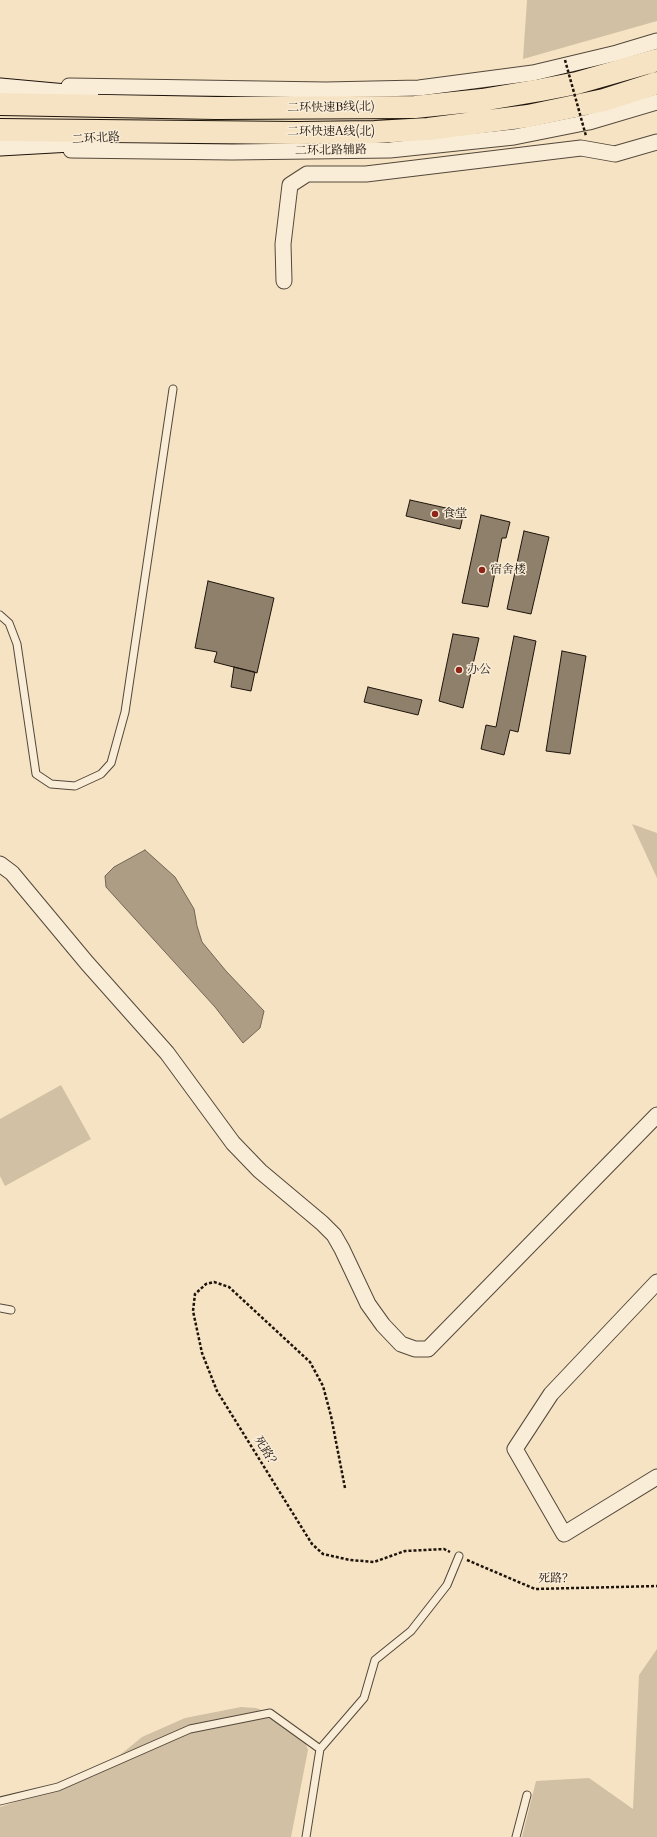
<!DOCTYPE html>
<meta charset="utf-8">
<style>
body{margin:0}
canvas{display:block;background:#f6e3c3}
</style>
<canvas width="657" height="1837"></canvas>
<script>
const ctx = document.querySelector('canvas').getContext('2d');
ctx.lineJoin = 'round';
function paint(path, color) {
  ctx.fillStyle = color;
  ctx.fill(path, 'evenodd');
}
function poly(rows) {
  const path = new Path2D();
  for (const r of rows) {
    path.moveTo(r[0], r[1]);
    for (let i = 2; i < r.length; i += 2) path.lineTo(r[i], r[i + 1]);
  }
  return path;
}
function stroke(path, color, width, dash) {
  ctx.strokeStyle = color;
  ctx.lineWidth = width;
  ctx.lineCap = dash ? 'butt' : 'round';
  ctx.setLineDash(dash || []);
  ctx.stroke(path);
}
function label(font, color, halo, rows, align = 'center') {
  ctx.font = font + ' Cardo,"Noto Serif SC",serif';
  ctx.lineWidth = 3;
  ctx.setLineDash([]);
  ctx.textBaseline = 'middle';
  ctx.strokeStyle = halo;
  ctx.fillStyle = color;
  for (const [text, x, y, turn = 0] of rows) {
    ctx.save();
    ctx.translate(x, y);
    ctx.rotate((+turn || 0) * Math.PI / 180);
    ctx.textAlign = isNaN(turn) ? turn : align;
    if (halo) ctx.strokeText(text, 0, 0);
    ctx.fillText(text, 0, 0);
    ctx.restore();
  }
}
paint(poly([
 [527,0,657,0,657,21,523,59],
 [632,824,657,833,657,878],
 [61,1085,91,1139,5,1186,0,1176,0,1119],
 [657,1649,657,1837,522,1837,536,1781,589,1778,633,1809,639,1675],
 [241,1707,256,1708,270,1713,294,1725,303,1736,308,1750,291,1837,0,1837,0,1807,69,1784,120,1755,142,1737,185,1718]
]), '#d1c0a4');
const water = poly([
 [145,850,175,877,194,909,197,926,202,942,226,971,264,1011,260,1028,243,1043,215,1007,106,887,105,876,114,867,145,850]
]);
paint(water, '#ad9d85');
stroke(water, '#746655', 1);
const building = poly([
 [410,500,464,512,460,529,406,516,410,500],
 [481,515,510,522,506,538,502,538,488,607,462,603,481,515],
 [524,531,549,537,531,614,507,609,524,531],
 [208,581,274,598,257,673,214,662,217,652,195,648,208,581],
 [453,634,479,638,463,708,439,701,453,634],
 [514,636,536,641,518,732,510,730,504,755,481,749,486,725,496,727,514,636],
 [562,651,586,656,570,754,546,751,562,651],
 [234,667,255,672,251,691,231,687,234,667],
 [368,687,422,700,418,715,364,702,368,687]
]);
paint(building, '#8e806b');
stroke(building, '#1e140c', 1);
const lane = poly([
 [0,615,9,623,17,644,36,774,51,784,75,786,101,774,111,763,125,712,173,389],
 [0,1308,11,1310],
 [320,1749,364,1698,375,1660,411,1631,447,1585,459,1556],
 [0,1801,58,1787,190,1729,270,1713,320,1749,306,1837],
 [516,1837,527,1795]
]);
const street = poly([
 [69,86,326,90,419,88,533,73,617,53,657,41],
 [71,150,232,152,390,150,514,137,589,122,657,102],
 [284,281,283,244,290,185,307,174,366,174,581,148,615,154,657,142],
 [0,864,12,873,87,963,167,1053,233,1143,260,1171,322,1223,334,1235,342,1249,368,1304,383,1325,401,1344,415,1349,428,1349,657,1115],
 [657,1282,551,1394,515,1449,564,1534,657,1477]
]);
const secondary = poly([
 [0,89,88,97],
 [0,145,89,140]
]);
const highway = poly([
 [0,104,216,108,415,107,482,100,541,90,577,83,657,60],
 [0,130,297,133,375,132,428,129,528,116,604,100,657,83]
]);
stroke(lane, '#54483a', 9);
stroke(street, '#54483a', 17);
stroke(secondary, '#1e140c', 23);
stroke(highway, '#1e140c', 24);
stroke(poly([
 [345,1488,331,1416,323,1386,310,1362,229,1287,214,1282,206,1284,195,1294,193,1311,202,1353,217,1391,312,1544,323,1554,350,1560,374,1562,405,1551,444,1549,450,1552],
 [467,1560,535,1589,657,1586]
]), '#1e140c', 2.5, [3, 2]);
stroke(lane, '#f9edd8', 7);
stroke(street, '#f9edd8', 15);
stroke(secondary, '#f9edd8', 21);
stroke(highway, '#f6e3c3', 22);
stroke(poly([
 [565,60,586,136]
]), '#1e140c', 2.5, [3, 2]);
for (const [x, y, r, color] of [
 [435,514,4,"#8f2418"],
 [482,570,4,"#8f2418"],
 [459,670,4,"#8f2418"]
]) {
  const dot = new Path2D();
  dot.arc(x, y, r, 0, 2 * Math.PI);
  ctx.fillStyle = color;
  ctx.fill(dot);
  stroke(dot, '#f9edd8', 1.5);
}
label('12px', '#1e140c', '#f9edd8', [
 ["二环快速B线(北)",331,108,-1],
 ["二环快速A线(北)",331,132],
 ["二环北路",96,139,-4],
 ["二环北路辅路",331,151,-1],
 ["死路？",266,1453,58],
 ["死路？",556,1579]
]);
label('12px', '#1e140c', '#f9edd8', [
 ["食堂",443,514],
 ["宿舍楼",490,570],
 ["办公",467,670]
], 'left');
</script>
